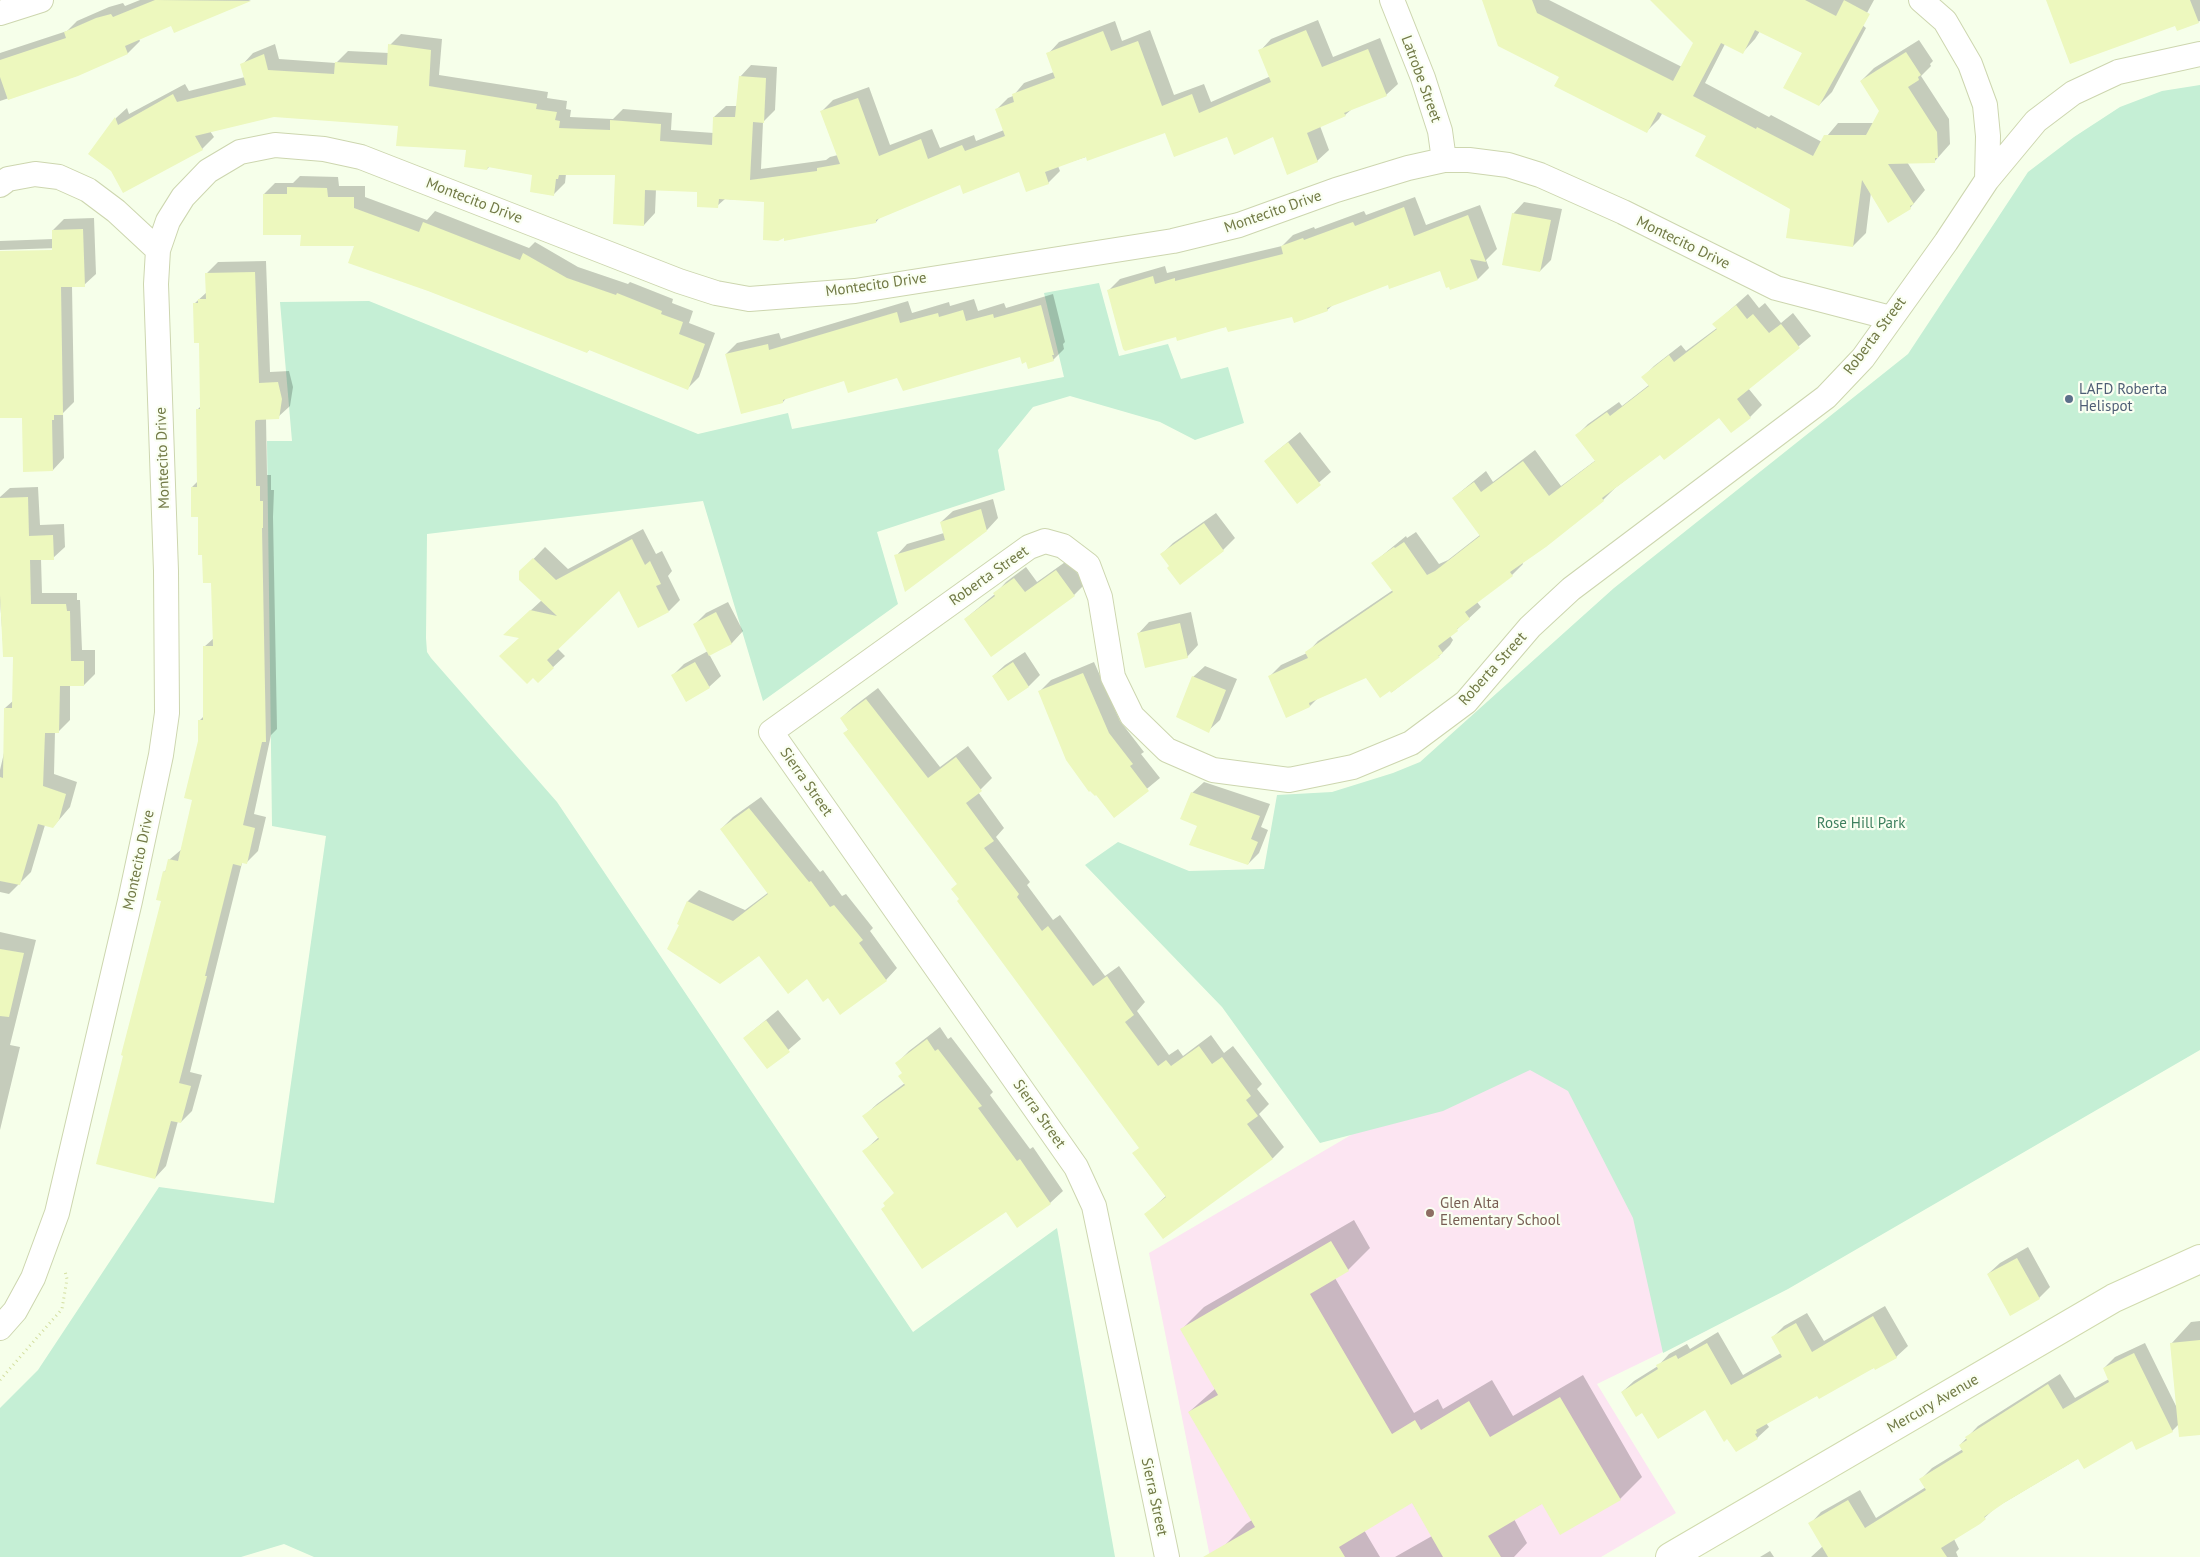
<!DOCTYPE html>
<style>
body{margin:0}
canvas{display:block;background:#f6ffea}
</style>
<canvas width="2200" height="1557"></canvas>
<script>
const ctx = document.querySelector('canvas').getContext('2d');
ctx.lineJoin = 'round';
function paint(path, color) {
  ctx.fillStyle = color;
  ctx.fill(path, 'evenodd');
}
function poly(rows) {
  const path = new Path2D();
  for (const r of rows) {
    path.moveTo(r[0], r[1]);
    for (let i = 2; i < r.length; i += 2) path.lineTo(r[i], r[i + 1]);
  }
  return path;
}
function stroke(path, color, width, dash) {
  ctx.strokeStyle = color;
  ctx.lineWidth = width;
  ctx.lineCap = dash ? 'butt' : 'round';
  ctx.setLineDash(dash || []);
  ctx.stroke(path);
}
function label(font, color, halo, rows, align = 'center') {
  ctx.font = font + ' "PT Sans",sans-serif';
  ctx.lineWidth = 4.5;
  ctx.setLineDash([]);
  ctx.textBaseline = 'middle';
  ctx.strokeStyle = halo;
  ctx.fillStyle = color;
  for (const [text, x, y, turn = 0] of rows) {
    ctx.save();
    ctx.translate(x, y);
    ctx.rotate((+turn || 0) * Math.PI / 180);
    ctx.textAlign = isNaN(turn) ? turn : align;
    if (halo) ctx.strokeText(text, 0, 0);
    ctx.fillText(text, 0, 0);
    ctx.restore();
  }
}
paint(poly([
 [1524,948,1708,1330,1597,1384,1676,1513,1601,1557,1210,1557,1149,1253,1500,1048]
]), '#fce5f2');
paint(poly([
 [2200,85,2200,1050,1788,1289,1663,1353,1633,1218,1568,1091,1530,1070,1443,1111,1320,1143,1222,1007,1085,865,1118,842,1189,871,1264,869,1277,795,1332,792,1393,773,1420,762,1614,588,1908,354,2028,172,2074,137,2120,107,2162,91],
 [1099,283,1119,356,1168,344,1181,379,1228,367,1244,423,1195,440,1160,422,1070,396,1033,407,998,450,1005,490,877,532,898,604,763,701,703,501,427,534,426,638,427,652,431,658,557,802,913,1332,1057,1228,1115,1557,314,1557,284,1544,241,1557,0,1557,0,1408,38,1370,159,1187,274,1203,326,836,272,826,267,441,292,441,280,302,369,301,698,434,788,413,792,429,1064,377,1044,293]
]), '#c5efd5');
paint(poly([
 [140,0,251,0,174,31,172,24,139,39,140,41,128,53,76,76,0,101,0,53,67,31,77,21,109,7,123,3,125,6],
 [1484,0,1549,0,1682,67,1695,43,1652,0,1874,0,1861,24,1866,28,1832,92,1819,105,1803,53,1760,31,1755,39,1743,52,1725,44,1705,83,1769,117,1771,115,1822,142,1838,123,1874,123,1881,111,1861,81,1874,68,1919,40,1933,61,1930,64,1931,66,1921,76,1949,119,1950,144,1934,162,1907,162,1925,190,1910,208,1871,192,1866,233,1853,246,1791,209,1707,136,1663,112,1659,119,1646,132,1560,76],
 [2047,0,2200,0,2200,21,2177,29,2176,24],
 [1318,20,1333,57,1380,38,1398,84,1386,95,1352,109,1345,115,1320,126,1329,150,1317,161,1274,136,1227,135,1166,131,1058,166,1060,171,1048,183,1019,171,960,184,882,215,876,222,766,201,725,199,717,206,698,191,656,189,655,213,644,225,616,174,566,174,565,183,553,195,533,174,490,166,487,169,468,149,399,125,274,115,210,131,214,137,202,149,112,170,89,154,116,118,127,108,129,114,185,84,189,91,245,77,242,65,253,53,275,44,279,59,336,63,348,51,389,53,390,45,401,34,442,39,439,75,548,92,547,98,567,101,566,109,571,110,570,117,613,119,623,109,672,113,671,130,714,133,714,117,726,106,737,106,740,77,751,65,777,67,775,110,763,122,761,169,826,160,830,157,838,155,821,112,833,100,869,87,890,145,932,129,940,148,974,135,976,141,1004,130,997,109,1008,98,1013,96,1024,83,1054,72,1048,54,1059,42,1115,21,1122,41,1150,30,1174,95,1204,84,1211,102,1271,76,1260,51,1271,39],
 [300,176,338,177,339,186,365,186,365,197,427,220,435,211,529,248,535,242,578,267,628,284,630,282,673,299,672,303,693,311,689,323,715,333,699,377,688,388,590,349,587,352,429,290,356,245,302,234,264,194,275,183,293,183],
 [1415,197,1426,225,1480,205,1497,249,1486,260,1489,268,1478,279,1440,269,1388,283,1334,304,1327,310,1177,335,1109,290,1120,279,1165,266,1167,273,1282,246,1293,235,1314,227,1315,229,1364,211,1366,215],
 [1524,202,1562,209,1551,260,1540,271,1513,214],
 [94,218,96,274,84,285,72,286,74,402,63,413,64,458,53,470,23,417,0,417,0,253,58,251,58,248,0,250,0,241,53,239,53,230,64,219],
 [266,261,270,372,289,371,293,387,290,406,278,417,266,418,267,475,271,475,271,490,274,490,273,517,277,729,271,735,254,814,266,817,258,851,246,863,242,863,190,1072,202,1075,192,1111,181,1122,178,1121,166,1166,155,1178,164,872,167,869,169,860,182,849,194,799,199,741,199,721,204,716,204,647,214,638,213,582,192,487,199,480,197,410,202,405,200,342,195,303,207,292,206,274,218,262],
 [1053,294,1065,342,1063,344,1064,349,1053,360,1027,361,1021,355,898,376,845,379,787,397,783,402,726,354,737,343,779,333,781,339,908,301,912,313,949,302,950,306,974,299,978,311,1004,303,1006,308],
 [1748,294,1759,308,1765,303,1781,323,1793,313,1811,336,1748,388,1762,405,1750,417,1731,432,1720,416,1660,454,1615,488,1603,500,1522,562,1523,564,1512,575,1477,602,1481,607,1450,636,1453,640,1450,645,1439,656,1392,692,1366,677,1318,698,1310,706,1270,676,1281,665,1307,653,1318,641,1393,590,1373,563,1406,536,1407,538,1416,532,1439,564,1448,560,1480,535,1453,498,1486,471,1493,482,1535,450,1561,486,1596,460,1577,435,1588,424,1619,402,1622,406,1649,385,1643,377,1654,366,1681,345,1686,351,1717,328,1714,324],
 [1300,432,1331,472,1297,502,1265,461],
 [38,487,40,525,64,524,65,547,53,558,41,559,42,593,77,593,77,600,80,600,82,650,95,650,95,674,84,685,70,685,70,720,58,732,55,732,54,774,77,782,70,807,53,827,45,825,31,872,9,894,0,892,0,770,4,753,5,708,14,700,14,655,4,656,0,600,0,497,10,488],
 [993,499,998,518,987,530,896,556,907,544,944,533,941,522,953,511],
 [1216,513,1235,538,1223,550,1180,583,1162,554,1173,543],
 [643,529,656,554,662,551,672,571,668,576,680,600,669,611,620,589,557,648,565,656,538,681,516,624,542,600,521,572,545,547,568,569],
 [1068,560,1085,584,1074,595,965,619,995,594,1006,582,1026,567,1037,582],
 [728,602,743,631,732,643,709,654,721,676,709,687,673,675,684,664,708,651,695,624,706,613],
 [1191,612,1198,645,1187,657,1138,634,1149,622],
 [1025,652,1040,675,1029,686,1008,699,993,676,1005,665],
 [1094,662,1120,721,1144,752,1141,754,1160,778,1114,816,1096,793,1040,691,1051,680],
 [1205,666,1237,679,1220,720,1208,731,1193,677],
 [878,688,940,767,968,746,992,778,978,792,1004,828,996,837,1030,882,1027,885,1053,920,1060,915,1105,976,1119,966,1145,1002,1137,1011,1169,1055,1178,1049,1183,1056,1211,1035,1224,1053,1233,1046,1262,1084,1257,1089,1269,1104,1259,1114,1284,1147,1273,1158,1146,1214,1166,1196,1140,1147,961,899,958,884,845,733,849,729,841,718,853,707],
 [1204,782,1270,804,1261,827,1268,830,1259,853,1248,864,1198,825,1192,793],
 [761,797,820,872,823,870,842,896,846,894,873,928,870,931,897,968,886,980,828,996,808,977,759,954,678,924,688,901,699,890,745,910,769,892,721,829,733,817],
 [0,932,36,940,10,1045,20,1047,0,1130],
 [778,1010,801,1039,767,1068,744,1038],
 [940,1027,948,1039,951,1037,993,1092,990,1095,1030,1149,1033,1147,1063,1191,1050,1203,1006,1210,887,1205,895,1193,864,1151,879,1137,864,1116,877,1104,905,1083,903,1072,897,1063,909,1051],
 [1354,1220,1370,1248,1348,1270,1335,1278,1414,1413,1438,1399,1443,1409,1492,1380,1513,1416,1583,1375,1642,1477,1620,1499,1543,1503,1514,1519,1527,1543,1514,1557,1395,1557,1432,1536,1412,1502,1364,1530,1380,1557,1230,1557,1224,1546,1246,1524,1252,1520,1189,1412,1216,1388,1182,1329,1204,1307],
 [2028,1247,2050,1287,2039,1298,1988,1274,2000,1263],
 [1885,1306,1908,1346,1896,1357,1818,1395,1766,1423,1769,1427,1757,1438,1705,1408,1642,1411,1622,1392,1634,1381,1658,1366,1669,1354,1687,1344,1690,1349,1718,1332,1743,1375,1781,1353,1772,1338,1784,1326,1807,1313,1824,1341],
 [2200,1321,2200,1434,2179,1424,2172,1431,2132,1439,2079,1458,1995,1508,1979,1523,1954,1539,1959,1549,1956,1552,1958,1557,1811,1557,1823,1546,1810,1524,1821,1512,1860,1490,1876,1518,1926,1487,1921,1479,1932,1468,1963,1449,1960,1445,1978,1426,2060,1374,2075,1398,2109,1379,2104,1368,2115,1357,2145,1343,2177,1408,2171,1344,2191,1322],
 [1770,1551,1774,1557,1760,1557]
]), '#0003');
paint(poly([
 [155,0,251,1,174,33,171,26,125,46,128,54,78,76,8,100,0,77,0,60,66,38,64,32,96,18,111,14,113,17],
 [1482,0,1532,0,1537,13,1673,81,1693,43,1650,0,1805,0,1836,16,1844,0,1870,14,1819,106,1783,88,1802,53,1755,30,1743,54,1721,43,1693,96,1756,129,1757,127,1813,156,1824,135,1866,135,1879,111,1860,81,1906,52,1921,75,1918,77,1919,80,1908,87,1937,132,1938,158,1935,158,1935,163,1888,164,1914,204,1910,206,1911,209,1888,223,1862,180,1853,247,1786,238,1790,209,1695,156,1706,136,1658,112,1647,133,1554,86,1559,77,1498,46],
 [2046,0,2190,0,2199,23,2177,31,2175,26,2070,64],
 [1306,30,1322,67,1368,49,1387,96,1344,113,1346,116,1307,133,1318,162,1287,175,1273,137,1234,155,1227,137,1174,157,1165,133,1087,161,1086,157,1045,172,1049,184,1026,192,1019,172,963,194,960,185,876,220,876,223,784,241,784,238,778,241,763,240,764,202,719,199,718,208,697,207,697,192,645,190,644,226,613,224,615,175,559,175,558,179,556,179,554,196,530,192,532,175,488,167,487,170,464,167,466,150,396,146,398,126,274,117,195,136,203,150,123,193,111,171,88,154,115,117,118,125,173,94,177,102,246,85,240,64,264,54,268,70,334,74,335,62,387,65,388,44,431,50,429,86,537,104,536,109,557,112,555,120,560,121,559,128,610,130,610,120,661,124,660,141,712,145,713,117,735,117,739,76,766,78,764,123,753,122,750,180,817,171,817,168,840,164,820,111,858,98,879,156,921,139,928,159,962,145,965,151,1005,136,995,109,1014,102,1012,94,1055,78,1046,53,1103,31,1111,51,1138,41,1162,106,1192,94,1199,113,1271,82,1258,50],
 [287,187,327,188,328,197,354,197,354,208,419,232,423,222,520,260,523,253,567,278,616,295,617,293,662,311,661,314,683,322,679,334,705,344,688,390,589,350,587,353,428,291,348,263,354,246,300,246,301,235,263,235,263,194,287,194],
 [1404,207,1414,236,1468,215,1486,262,1470,259,1478,280,1450,290,1449,287,1446,288,1440,271,1389,289,1388,285,1327,308,1328,311,1294,323,1292,317,1228,332,1226,327,1177,341,1176,337,1125,351,1123,349,1107,290,1153,276,1155,284,1175,278,1175,281,1283,254,1281,246,1303,238,1304,240,1353,222,1355,226],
 [1512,213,1551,220,1540,272,1502,265],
 [83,229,85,287,61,287,63,415,54,415,54,420,52,420,53,471,23,472,22,418,0,418,0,251,52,250,52,230],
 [255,272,259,383,278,382,282,399,279,419,256,420,255,422,256,486,260,486,260,501,263,501,263,528,262,528,266,742,262,742,243,825,255,828,247,864,242,863,241,866,233,864,205,976,207,976,179,1083,191,1086,181,1123,171,1121,155,1179,96,1164,123,1056,121,1055,161,901,156,900,163,871,165,872,168,859,178,861,192,800,184,798,198,741,198,720,203,720,203,646,213,646,211,583,203,583,202,555,198,555,198,517,191,517,191,487,197,487,196,409,200,409,200,407,199,343,194,343,193,303,198,303,198,299,206,299,205,273],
 [1041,305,1054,355,1052,355,1054,361,1028,369,1026,362,1022,364,1020,357,903,391,897,378,848,393,844,381,783,400,783,403,741,414,725,354,768,344,769,350,897,312,900,323,938,313,939,317,963,310,966,321,993,314,994,318],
 [1736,305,1747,319,1753,314,1769,333,1781,324,1800,348,1737,399,1751,418,1731,433,1719,418,1672,454,1664,460,1660,455,1602,498,1604,501,1546,547,1510,572,1513,576,1465,612,1470,619,1457,629,1458,631,1438,646,1443,653,1438,656,1440,657,1391,693,1390,691,1380,698,1366,678,1309,703,1310,707,1286,718,1268,676,1308,658,1305,652,1393,592,1371,563,1394,547,1395,548,1404,542,1427,575,1435,571,1480,536,1452,498,1474,482,1481,492,1523,461,1549,496,1595,461,1575,435,1607,412,1610,416,1649,386,1641,377,1669,355,1674,362,1717,329,1712,324],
 [1288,442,1321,485,1297,504,1264,461],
 [28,497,29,536,53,535,54,560,30,560,31,604,66,604,67,611,70,611,71,661,84,661,84,686,60,686,59,733,45,733,43,786,66,794,59,820,53,828,38,824,20,885,0,881,0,777,3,778,4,708,12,708,13,657,3,657,0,595,0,498],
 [981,509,987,531,905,592,894,555,945,540,940,522],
 [1204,523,1224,551,1180,585,1167,568,1169,566,1160,554],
 [632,539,645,565,650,561,661,584,656,586,669,612,638,628,619,591,547,660,554,668,538,683,533,678,527,684,499,656,519,638,503,635,530,610,557,616,519,580,519,571,533,558,556,580],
 [1056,570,1075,596,991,657,964,619,995,596,993,593,1014,578,1025,592],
 [716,612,732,644,709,656,693,624],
 [1180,623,1188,658,1145,668,1137,633],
 [695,662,710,688,686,702,671,675],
 [1013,662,1029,687,1008,701,992,676],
 [1083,673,1109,733,1133,764,1130,766,1149,791,1114,818,1096,795,1095,796,1090,791,1089,792,1066,760,1038,691],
 [1192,676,1226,690,1209,733,1176,717],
 [866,699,928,778,956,757,982,791,966,803,994,841,984,848,1019,894,1017,897,1042,931,1048,926,1093,986,1107,976,1134,1015,1125,1022,1158,1066,1166,1060,1171,1066,1199,1046,1212,1064,1222,1057,1251,1096,1246,1100,1258,1116,1247,1124,1273,1159,1163,1239,1144,1214,1166,1197,1132,1153,1139,1148,957,901,959,899,951,889,957,884,843,733,848,730,840,718],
 [1191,792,1260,816,1251,839,1258,842,1248,865,1189,845,1197,826,1180,819],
 [749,808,809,882,811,881,830,907,834,905,863,940,859,943,887,981,840,1015,828,998,823,1002,807,979,788,994,759,956,720,984,667,949,679,925,677,924,687,901,733,921,768,894,720,829],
 [0,949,24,953,9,1017,0,1016],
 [766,1020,790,1052,767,1069,743,1038],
 [927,1039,935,1051,938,1049,982,1106,978,1108,1017,1161,1020,1159,1051,1204,1017,1228,1006,1212,922,1269,881,1209,885,1206,883,1203,894,1193,862,1151,879,1139,862,1116,905,1085,898,1076,902,1073,895,1063],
 [1331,1241,1349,1271,1310,1294,1392,1434,1415,1420,1421,1430,1469,1401,1490,1437,1560,1397,1621,1500,1560,1535,1542,1504,1488,1536,1501,1557,1443,1557,1412,1503,1339,1547,1345,1557,1203,1557,1255,1527,1188,1412,1218,1395,1180,1329],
 [2017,1258,2040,1299,2010,1316,1987,1274],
 [1873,1316,1897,1358,1875,1370,1874,1368,1819,1399,1817,1396,1756,1430,1757,1433,1755,1434,1758,1439,1736,1452,1727,1439,1724,1442,1705,1410,1658,1439,1642,1413,1636,1417,1621,1392,1658,1369,1656,1365,1676,1355,1678,1359,1707,1343,1731,1385,1782,1357,1771,1337,1796,1323,1812,1352],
 [2200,1340,2200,1435,2179,1437,2170,1343],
 [2134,1353,2173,1432,2136,1450,2132,1441,2084,1469,2078,1459,2004,1503,1984,1517,1986,1519,1980,1524,1941,1548,1947,1557,1828,1557,1808,1523,1848,1500,1865,1528,1926,1490,1919,1479,1963,1452,1959,1445,1967,1440,1965,1437,2048,1384,2063,1409,2109,1382,2103,1368]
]), '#edf8be');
const street = poly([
 [1392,0,1423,78,1440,131,1444,160],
 [1921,0,1945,21,1970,64,1985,105,1988,136,1987,180],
 [0,13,41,0],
 [0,185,8,179,35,174,59,177,88,190,116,211,158,250],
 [0,1328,15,1311,33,1278,57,1213,130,901,161,755,167,713,166,571,156,284,158,250,168,221,183,197,208,171,240,152,275,145,324,149,361,157,679,281,716,293,749,299,855,291,1173,241,1239,225,1336,190,1408,168,1444,160,1469,160,1508,165,1540,175,1623,212,1776,288,1891,318],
 [1167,1557,1094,1206,1076,1167,771,732,1029,547,1045,541,1063,546,1088,565,1100,597,1113,677,1132,716,1167,750,1213,770,1289,780,1353,767,1411,743,1466,702,1530,627,1571,589,1826,397,1863,358,1946,242,1987,180,2036,121,2073,93,2118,72,2200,54]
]);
const secondary = poly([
 [1670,1557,2114,1298,2200,1259]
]);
stroke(street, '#cdd6af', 26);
stroke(secondary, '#d1dbae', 30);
stroke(poly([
 [0,1380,62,1309,67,1279,65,1271]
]), '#d3de9f', 3, [1, 4]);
stroke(street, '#fff', 24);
stroke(secondary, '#fff', 28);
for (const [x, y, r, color] of [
 [2069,399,5,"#5c6f8a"],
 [1430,1213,5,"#8d6e63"]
]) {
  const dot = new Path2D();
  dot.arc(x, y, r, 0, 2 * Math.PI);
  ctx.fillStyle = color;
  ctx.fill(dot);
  stroke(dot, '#fafff2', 2);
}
label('15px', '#717945', '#fafff2', [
 ["Latrobe Street",1421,79,70],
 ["Montecito Drive",474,201,21],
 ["Montecito Drive",1273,212,-19],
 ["Montecito Drive",1683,243,26],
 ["Montecito Drive",876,285,-8],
 ["Roberta Street",1875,336,-53],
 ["Montecito Drive",163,458,-92],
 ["Roberta Street",989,576,-35],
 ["Roberta Street",1493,669,-48],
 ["Sierra Street",806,782,55],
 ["Montecito Drive",139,860,-78],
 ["Sierra Street",1039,1114,55],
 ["Mercury Avenue",1933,1404,-30],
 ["Sierra Street",1154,1497,78]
]);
label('15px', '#4e5e75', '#fafff2', [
 ["LAFD Roberta",2079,390],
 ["Helispot",2079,407]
], 'left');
label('15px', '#3c7f5d', '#fafff2', [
 ["Rose Hill Park",1861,824]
]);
label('15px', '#785e54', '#fafff2', [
 ["Glen Alta",1440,1204],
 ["Elementary School",1440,1221]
], 'left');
</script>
